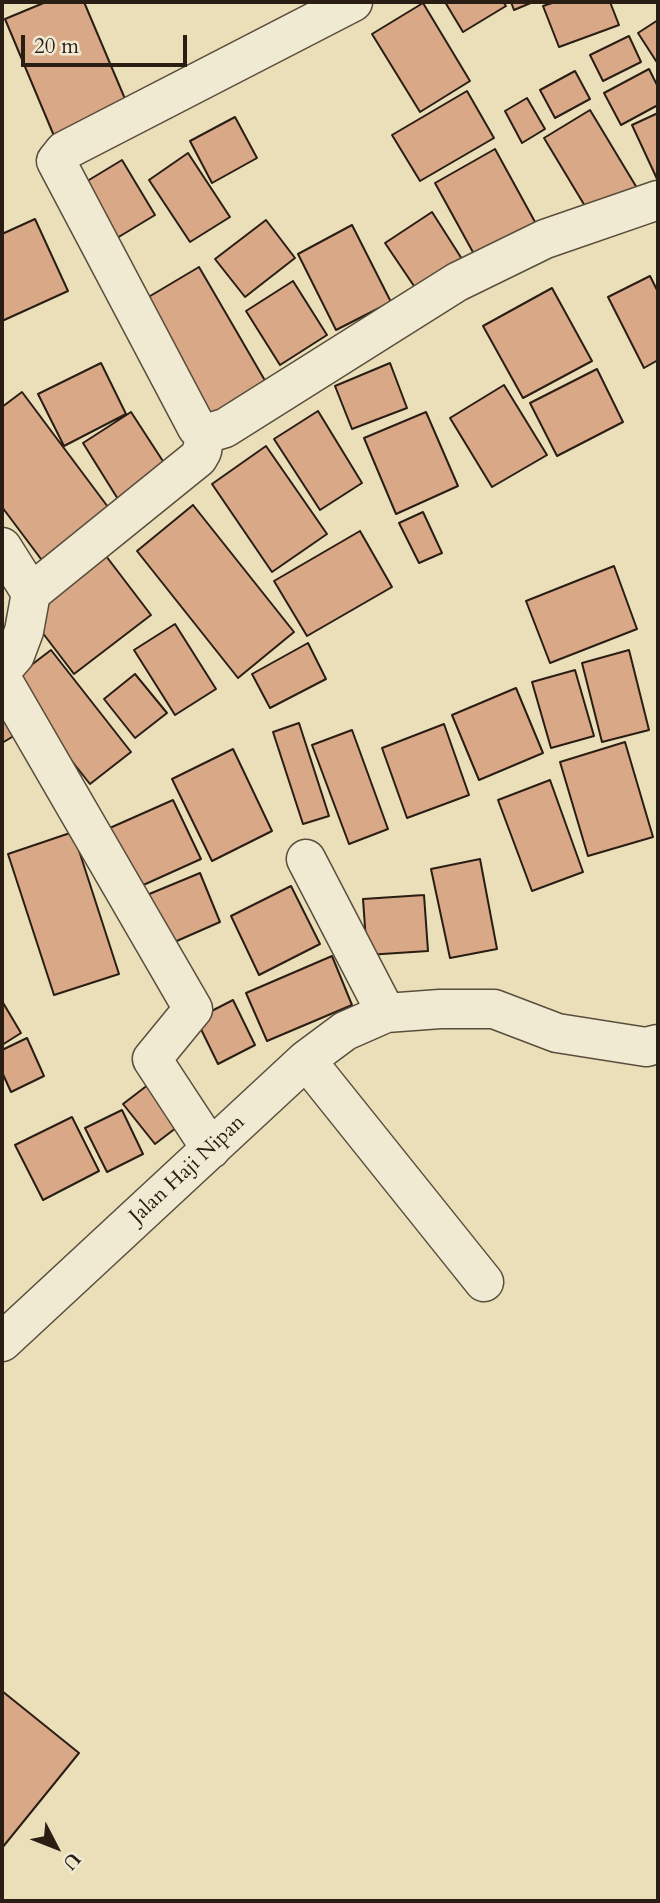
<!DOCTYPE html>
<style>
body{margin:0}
#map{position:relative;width:660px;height:1903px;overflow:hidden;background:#eadfb9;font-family:Cardo,serif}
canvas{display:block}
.frame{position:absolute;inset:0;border:4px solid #291d14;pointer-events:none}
.north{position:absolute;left:21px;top:1812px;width:70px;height:70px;-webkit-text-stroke:5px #f1ead2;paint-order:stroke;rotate:132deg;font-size:19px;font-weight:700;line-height:28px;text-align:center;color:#291d14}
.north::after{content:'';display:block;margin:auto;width:24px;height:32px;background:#291d14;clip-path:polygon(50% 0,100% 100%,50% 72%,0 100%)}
.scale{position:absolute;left:21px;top:35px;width:166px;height:32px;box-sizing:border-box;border:4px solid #291d14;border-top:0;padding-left:9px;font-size:21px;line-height:24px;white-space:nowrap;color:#291d14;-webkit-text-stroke:5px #f1ead2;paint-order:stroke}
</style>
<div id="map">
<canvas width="660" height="1903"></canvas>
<div class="frame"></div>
<div class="north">U</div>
<div class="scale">20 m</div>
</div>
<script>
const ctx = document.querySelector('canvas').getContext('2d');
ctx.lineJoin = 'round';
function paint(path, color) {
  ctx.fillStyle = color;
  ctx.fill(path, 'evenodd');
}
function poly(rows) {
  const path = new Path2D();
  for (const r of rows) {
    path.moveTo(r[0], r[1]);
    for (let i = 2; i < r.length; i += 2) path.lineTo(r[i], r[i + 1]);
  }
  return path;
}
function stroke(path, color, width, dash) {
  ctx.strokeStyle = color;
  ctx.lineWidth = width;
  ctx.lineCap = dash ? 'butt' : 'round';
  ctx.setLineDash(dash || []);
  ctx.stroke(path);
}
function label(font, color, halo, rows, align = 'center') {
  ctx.font = font + ' Cardo,serif';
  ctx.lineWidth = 5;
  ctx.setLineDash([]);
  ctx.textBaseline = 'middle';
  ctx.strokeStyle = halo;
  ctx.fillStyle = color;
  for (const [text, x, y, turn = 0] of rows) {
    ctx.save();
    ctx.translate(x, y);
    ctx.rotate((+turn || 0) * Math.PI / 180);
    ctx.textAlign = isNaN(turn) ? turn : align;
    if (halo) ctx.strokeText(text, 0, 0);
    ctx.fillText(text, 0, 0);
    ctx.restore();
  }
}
const building = poly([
 [46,2,84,2,131,113,57,143,5,19,46,2],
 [445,2,503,2,506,6,463,32,445,2],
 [511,2,533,2,514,10,511,2],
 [555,2,610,2,619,25,559,47,543,6,555,2],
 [423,3,470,81,420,112,372,34,423,3],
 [658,20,658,64,638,33,658,20],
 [629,36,641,62,603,81,590,55,629,36],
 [649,69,658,87,658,105,621,125,604,93,649,69],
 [575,71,590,99,555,118,540,90,575,71],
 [467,91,494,138,420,181,392,135,467,91],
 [527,98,545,129,522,143,505,111,527,98],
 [590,110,640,193,594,221,544,138,590,110],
 [658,113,658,181,632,125,658,113],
 [235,117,257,158,212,183,190,141,235,117],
 [495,149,540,231,480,265,435,183,495,149],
 [188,153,230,217,190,242,149,180,188,153],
 [122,160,155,215,117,238,84,183,122,160],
 [432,212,462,259,416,289,385,243,432,212],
 [35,219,68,291,2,321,2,234,35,219],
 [266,220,295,258,245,297,215,259,266,220],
 [352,225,391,302,336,330,298,254,352,225],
 [199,267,267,384,203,422,135,305,199,267],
 [650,276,658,292,658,360,644,368,608,297,650,276],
 [293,281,327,335,280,365,246,311,293,281],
 [552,288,592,361,523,398,483,326,552,288],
 [101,363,126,414,64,446,38,394,101,363],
 [390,363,407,408,352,429,335,386,390,363],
 [597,369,623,422,557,456,530,403,597,369],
 [504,385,547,455,492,487,450,418,504,385],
 [22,392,111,511,44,563,2,507,2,407,22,392],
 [318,411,362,483,320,510,274,439,318,411],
 [131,412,170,472,121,504,83,443,131,412],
 [426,412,458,486,396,514,364,438,426,412],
 [266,446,327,534,272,572,212,484,266,446],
 [193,505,294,632,238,678,137,551,193,505],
 [423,512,442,553,419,563,399,523,423,512],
 [360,531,392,587,307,636,274,581,360,531],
 [106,556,151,615,74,674,29,615,106,556],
 [614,566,637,629,550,663,526,601,614,566],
 [175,624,216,689,175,715,134,650,175,624],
 [308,643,326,679,270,708,252,674,308,643],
 [51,650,131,752,90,784,9,682,51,650],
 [629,650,649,730,602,742,582,663,629,650],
 [575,670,594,736,551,748,532,682,575,670],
 [135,674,167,713,135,738,104,699,135,674],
 [516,688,543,753,479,780,452,715,516,688],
 [2,695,22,731,2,743,2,695],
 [299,723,329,816,303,824,273,732,299,723],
 [444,724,469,795,407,818,382,748,444,724],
 [352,730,388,829,349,844,312,745,352,730],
 [625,742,653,837,588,856,560,762,625,742],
 [233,749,272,831,212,861,172,779,233,749],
 [550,780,583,872,532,891,498,800,550,780],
 [173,800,201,859,130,891,103,831,173,800],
 [73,832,119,974,54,995,8,854,73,832],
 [480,859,497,949,450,958,431,869,480,859],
 [200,873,220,922,163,947,142,897,200,873],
 [291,886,320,944,259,975,231,916,291,886],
 [424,895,428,951,367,955,363,899,424,895],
 [332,956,352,1005,267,1041,246,993,332,956],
 [233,1000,255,1045,218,1064,196,1019,233,1000],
 [2,1001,21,1033,2,1045,2,1001],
 [27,1038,44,1076,11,1092,2,1072,2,1050,27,1038],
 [153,1081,185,1121,155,1144,123,1104,153,1081],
 [122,1110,143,1154,107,1172,85,1128,122,1110],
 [72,1117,99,1171,43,1200,15,1145,72,1117],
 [2,1691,79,1753,2,1848,2,1691]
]);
paint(building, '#d9a887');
stroke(building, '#291d14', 2);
const street = poly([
 [205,434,197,428,56,161,64,151,353,2],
 [205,434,225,428,457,282,545,239,658,200],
 [2,547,31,593,24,631,15,655,2,670],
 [31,593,198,458,202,451,205,434],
 [2,679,193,1009,152,1059,211,1149],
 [306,859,386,1013],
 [306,1060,484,1282],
 [2,1342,306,1060,345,1031,386,1013,440,1009,494,1009,557,1033,646,1047,658,1044]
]);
stroke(street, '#594e3d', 41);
stroke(street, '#f1ead2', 38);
label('21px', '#291d14', '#f1ead2', [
 ["Jalan Haji Nipan",188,1170,-43]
]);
</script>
